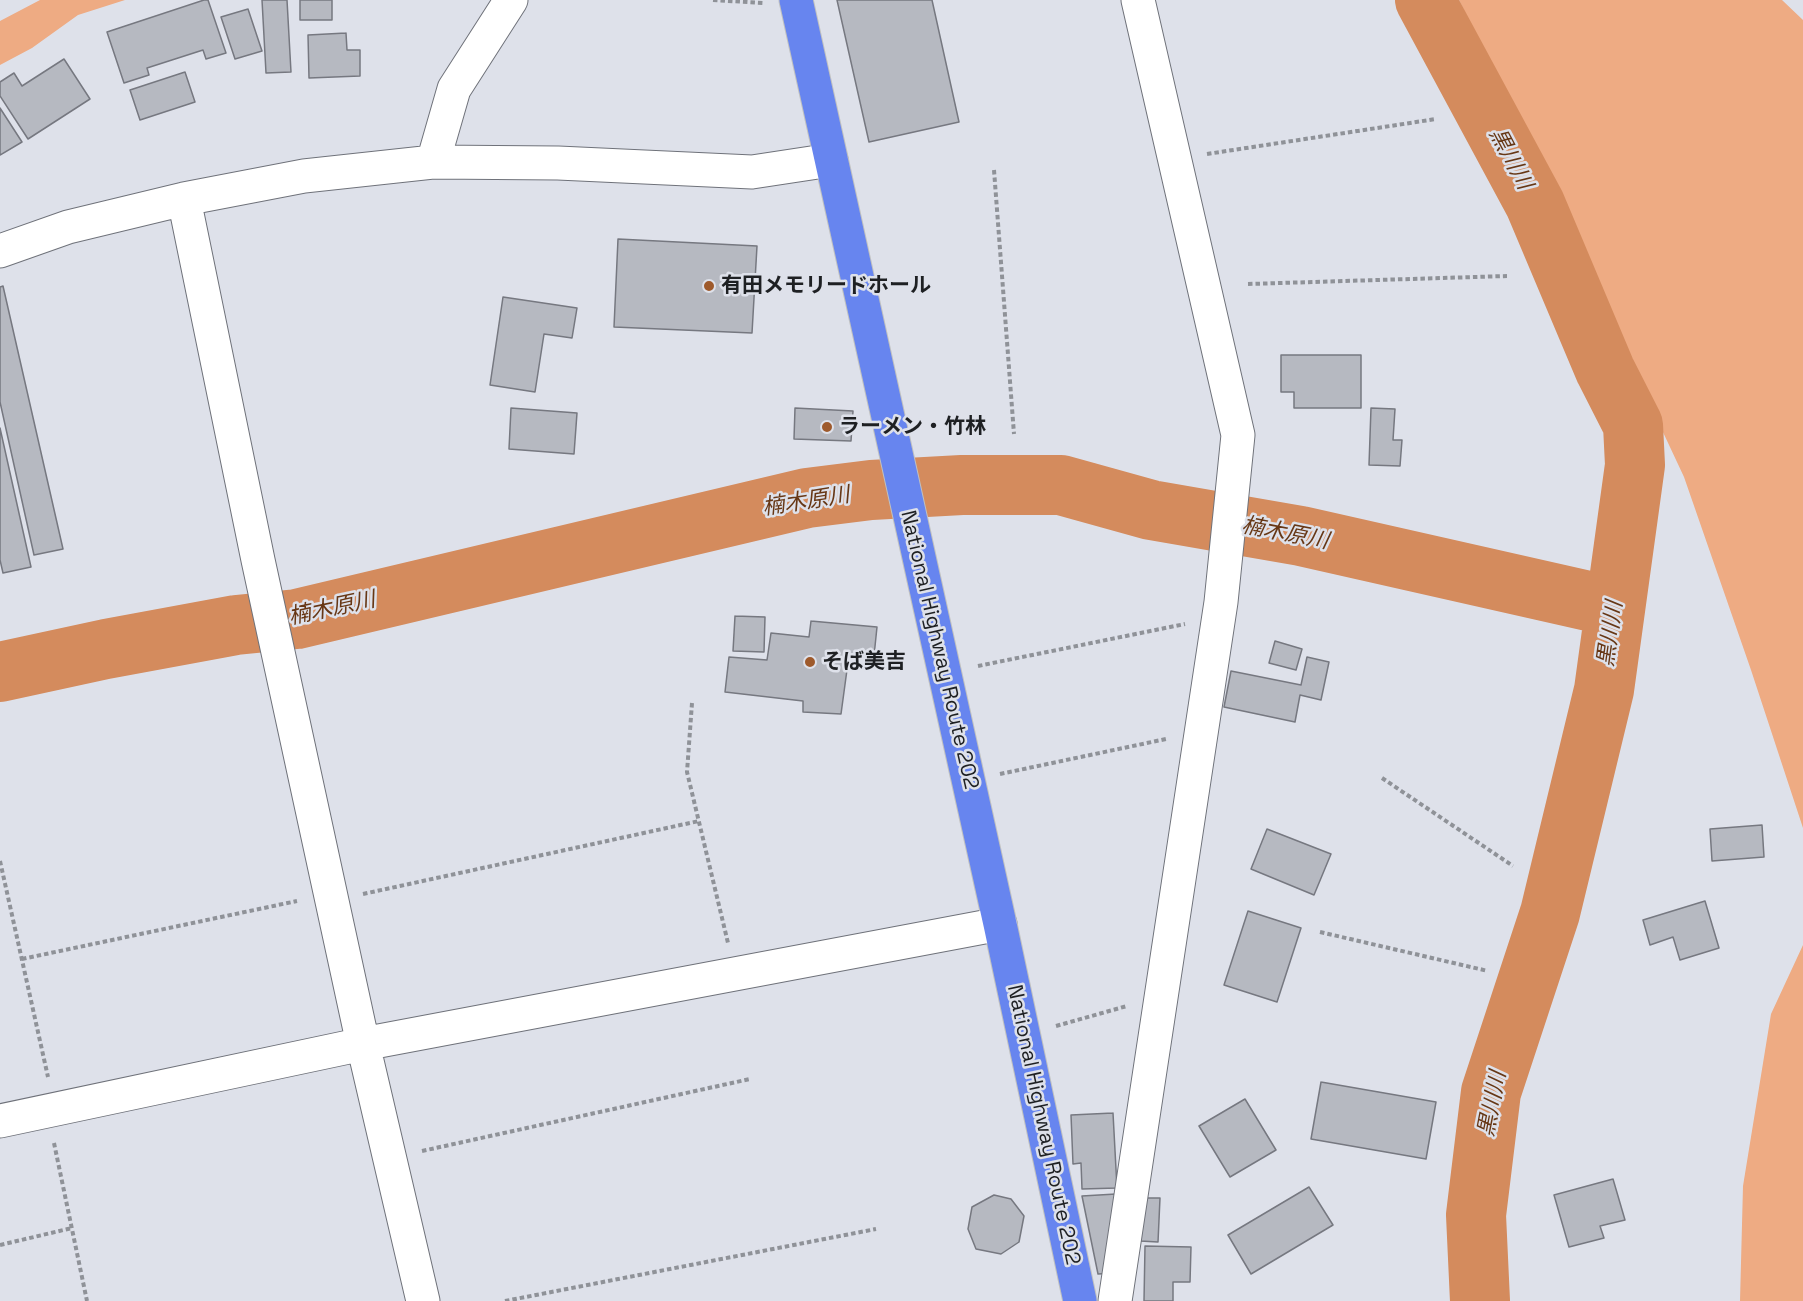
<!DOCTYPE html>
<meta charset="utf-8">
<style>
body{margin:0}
canvas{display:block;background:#dee1ea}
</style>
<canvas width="1803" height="1301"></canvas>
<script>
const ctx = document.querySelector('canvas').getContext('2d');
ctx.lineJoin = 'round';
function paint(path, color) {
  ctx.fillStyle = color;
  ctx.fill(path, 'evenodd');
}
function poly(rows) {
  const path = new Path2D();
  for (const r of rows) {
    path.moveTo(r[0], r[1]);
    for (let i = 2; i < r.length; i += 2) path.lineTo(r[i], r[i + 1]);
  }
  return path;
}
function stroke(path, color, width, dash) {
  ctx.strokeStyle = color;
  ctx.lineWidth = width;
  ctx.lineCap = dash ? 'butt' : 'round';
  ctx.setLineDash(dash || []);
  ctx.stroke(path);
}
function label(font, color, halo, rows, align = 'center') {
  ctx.font = font + ' "Space Grotesk","Noto Sans JP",sans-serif';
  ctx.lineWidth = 5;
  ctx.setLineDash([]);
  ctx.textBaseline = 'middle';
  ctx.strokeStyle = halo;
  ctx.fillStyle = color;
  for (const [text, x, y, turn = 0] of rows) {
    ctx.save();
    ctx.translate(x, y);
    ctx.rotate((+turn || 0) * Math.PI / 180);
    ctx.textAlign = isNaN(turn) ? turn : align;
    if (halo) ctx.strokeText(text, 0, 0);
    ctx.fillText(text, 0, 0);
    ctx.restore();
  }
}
paint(poly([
 [40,0,125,0,78,15,32,48,0,65,0,21],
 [1459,0,1782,0,1803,20,1803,828,1751,670,1684,477,1499,82],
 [1803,945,1803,1301,1740,1301,1743,1186,1771,1014]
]), '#eeab83');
stroke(poly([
 [1425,0,1535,204,1605,370,1633,425,1635,465,1604,690,1550,913,1491,1092,1476,1215,1480,1301],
 [0,672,106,649,236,625,297,619,807,498,871,490,962,485,1061,485,1151,510,1301,536,1615,607]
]), '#d48b5d', 60);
const building = poly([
 [204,0,208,0,226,53,206,59,203,50,147,68,149,75,124,83,107,32,204,0],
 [262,0,287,0,291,72,266,73,262,0],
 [300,0,332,0,332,20,300,20,300,0],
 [837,0,932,0,959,122,869,142,837,0],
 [248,9,262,51,235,59,221,17,248,9],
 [346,33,347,50,360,50,360,76,309,78,308,35,346,33],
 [64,59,90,99,28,139,0,96,0,82,14,73,22,86,64,59],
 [185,72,195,102,140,120,130,90,185,72],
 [0,108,22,142,0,155,0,108],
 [618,239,757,246,752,333,614,327,618,239],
 [3,286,63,549,34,555,0,402,0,287,3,286],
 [503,297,577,308,572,338,544,334,535,392,490,385,503,297],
 [1281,355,1361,355,1361,408,1294,408,1294,392,1281,392,1281,355],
 [511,408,577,413,574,454,509,449,511,408],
 [795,408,853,411,851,441,794,439,795,408],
 [1371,408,1395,409,1393,440,1402,440,1400,466,1369,465,1371,408],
 [0,428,31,567,3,573,0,560,0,428],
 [735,616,765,617,764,652,733,651,735,616],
 [811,621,877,627,874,656,849,655,841,714,803,712,803,701,725,692,729,657,767,660,771,633,809,637,811,621],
 [1275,641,1302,649,1296,670,1269,663,1275,641],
 [1307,657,1329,662,1321,700,1300,695,1295,722,1224,707,1231,671,1301,685,1307,657],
 [1762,825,1764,857,1712,861,1710,829,1762,825],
 [1267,829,1331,854,1314,895,1251,869,1267,829],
 [1705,901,1719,948,1680,960,1673,937,1650,945,1643,920,1705,901],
 [1248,911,1301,928,1277,1002,1224,985,1248,911],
 [1321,1082,1436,1102,1426,1159,1311,1139,1321,1082],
 [1245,1099,1276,1150,1230,1177,1199,1126,1245,1099],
 [1113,1113,1117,1188,1082,1189,1081,1163,1073,1164,1071,1115,1113,1113],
 [1613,1179,1625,1220,1600,1226,1604,1238,1569,1247,1554,1195,1613,1179],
 [1309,1187,1333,1225,1251,1274,1228,1235,1309,1187],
 [1116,1194,1116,1273,1098,1274,1082,1196,1116,1194],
 [994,1195,1011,1199,1024,1216,1019,1242,1001,1254,976,1249,968,1229,972,1207,994,1195],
 [1142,1198,1160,1198,1158,1242,1140,1241,1142,1198],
 [1145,1246,1191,1247,1190,1282,1173,1282,1173,1301,1144,1301,1145,1246]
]);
paint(building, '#b6b9c1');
stroke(building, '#767880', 1.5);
const street = poly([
 [433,162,454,89,511,0],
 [184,199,258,560,363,1044,423,1301],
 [0,251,68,227,184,199,304,176,433,162,558,163,752,172,831,160],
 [0,1121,363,1044,1000,924],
 [1115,1301,1221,602,1238,435,1138,0]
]);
const highway = poly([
 [796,0,1000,924,1080,1301]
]);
stroke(street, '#6f727a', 35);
stroke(highway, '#c0c1c1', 35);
stroke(poly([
 [713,0,763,3],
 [1207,154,1436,119],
 [994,170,1014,434],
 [1248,284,1507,276],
 [978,666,1185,624],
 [692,703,687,772,728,943],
 [1000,774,1166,739],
 [1382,778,1513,866],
 [0,861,48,1077],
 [363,894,699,821],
 [1320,932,1488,971],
 [22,959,297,901],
 [1056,1026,1127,1006],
 [54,1143,87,1301],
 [422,1151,750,1079],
 [0,1245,72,1228],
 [505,1301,876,1229]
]), '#8f9298', 4, [4.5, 3]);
stroke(street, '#fff', 33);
stroke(highway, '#6785ef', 33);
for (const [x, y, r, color] of [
 [709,286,6,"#9e5a2c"],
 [827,427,6,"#9e5a2c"],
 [810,662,6,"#9e5a2c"]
]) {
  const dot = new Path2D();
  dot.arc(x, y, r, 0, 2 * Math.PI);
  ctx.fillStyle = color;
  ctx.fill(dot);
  stroke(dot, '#dee1ea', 2);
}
label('bold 21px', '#1e2023', '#dee1ea', [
 ["有田メモリードホール",721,286],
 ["ラーメン・竹林",839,427],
 ["そば美吉",822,662]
], 'left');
label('21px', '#1e2023', '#dee1ea', [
 ["National Highway Route 202",939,650,77],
 ["National Highway Route 202",1043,1125,78]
]);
label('italic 22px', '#673715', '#dee1ea', [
 ["黒川川",1510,159,62],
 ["楠木原川",806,502,-9],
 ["楠木原川",1285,534,11],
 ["楠木原川",332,609,-12],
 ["黒川川",1611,634,-82],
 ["黒川川",1493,1104,-79]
]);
</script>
